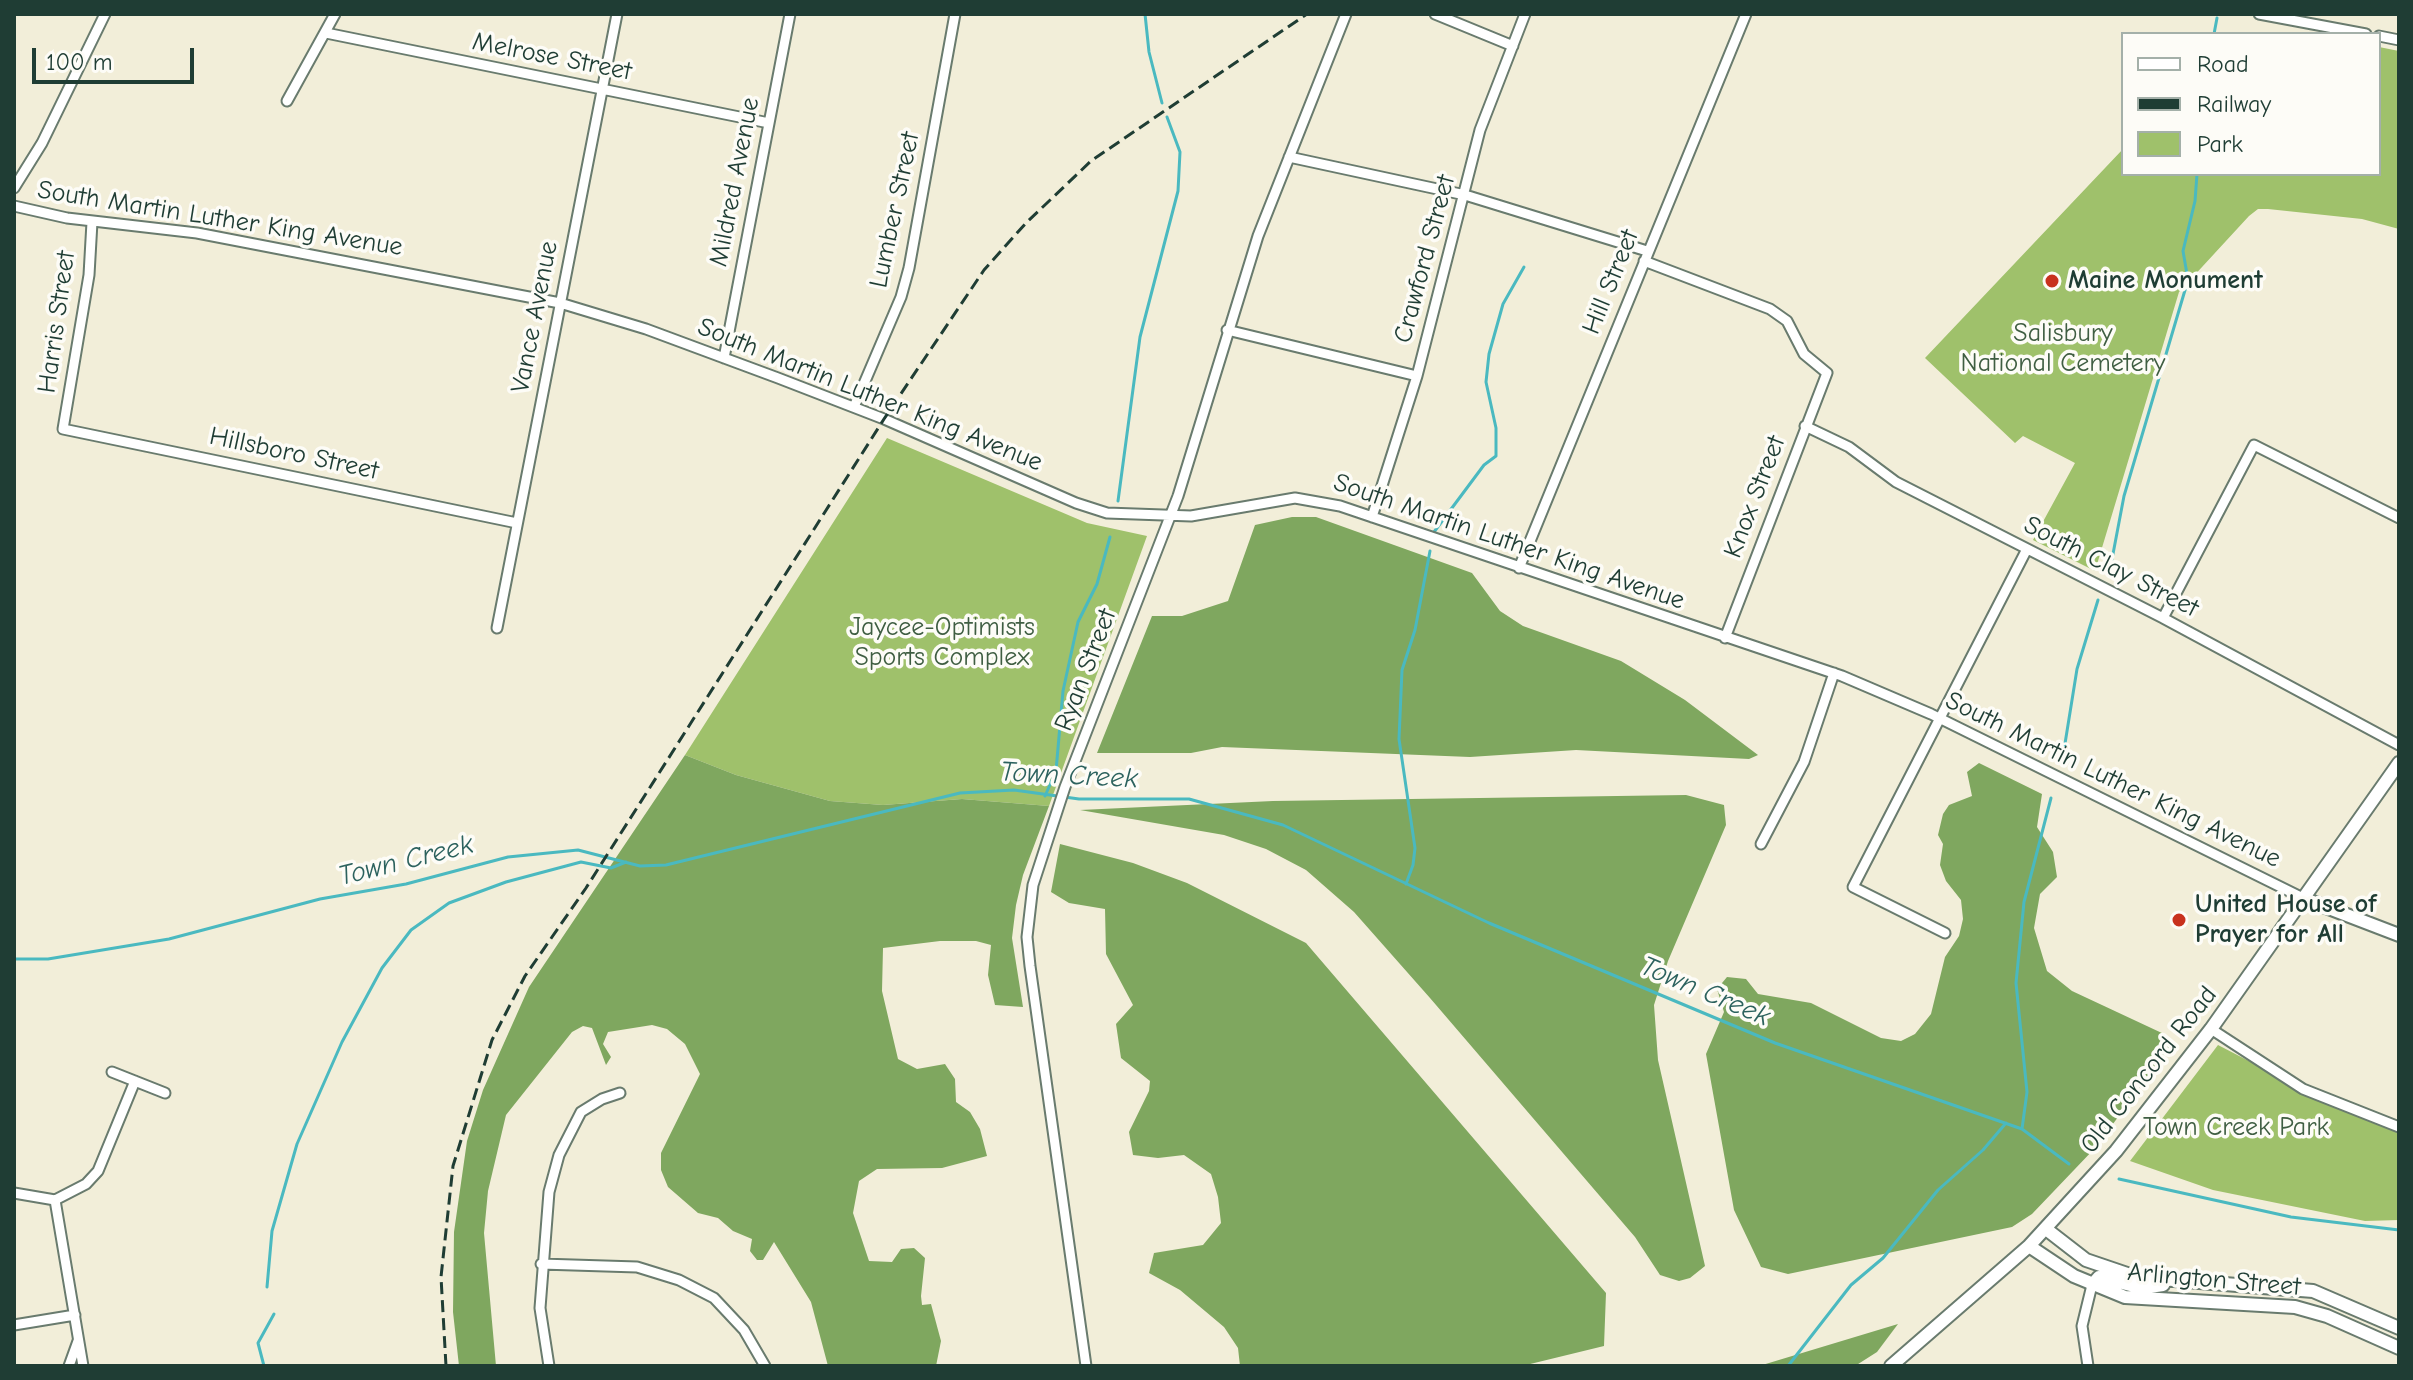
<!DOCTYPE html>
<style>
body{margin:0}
#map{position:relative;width:2413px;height:1380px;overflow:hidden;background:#f2eed9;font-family:"Comic Neue",sans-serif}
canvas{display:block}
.frame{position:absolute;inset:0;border:16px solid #1f3d34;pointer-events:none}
.legend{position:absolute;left:2121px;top:32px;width:260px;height:144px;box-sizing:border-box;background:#fdfcf7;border:2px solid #a4b0a9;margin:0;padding:10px 14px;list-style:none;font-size:24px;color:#1f3d34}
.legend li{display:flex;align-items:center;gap:16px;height:40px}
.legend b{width:40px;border:2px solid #a4b0a9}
.scale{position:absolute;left:32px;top:48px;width:162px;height:36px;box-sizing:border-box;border:4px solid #1f3d34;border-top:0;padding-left:10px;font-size:24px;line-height:28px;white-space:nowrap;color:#1f3d34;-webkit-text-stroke:6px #fdfcf7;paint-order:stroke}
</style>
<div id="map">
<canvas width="2413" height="1380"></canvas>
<div class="frame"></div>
<ul class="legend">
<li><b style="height:10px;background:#fff"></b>Road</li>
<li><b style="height:10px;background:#1f3d34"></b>Railway</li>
<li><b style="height:22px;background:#9fc16b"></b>Park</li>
</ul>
<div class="scale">100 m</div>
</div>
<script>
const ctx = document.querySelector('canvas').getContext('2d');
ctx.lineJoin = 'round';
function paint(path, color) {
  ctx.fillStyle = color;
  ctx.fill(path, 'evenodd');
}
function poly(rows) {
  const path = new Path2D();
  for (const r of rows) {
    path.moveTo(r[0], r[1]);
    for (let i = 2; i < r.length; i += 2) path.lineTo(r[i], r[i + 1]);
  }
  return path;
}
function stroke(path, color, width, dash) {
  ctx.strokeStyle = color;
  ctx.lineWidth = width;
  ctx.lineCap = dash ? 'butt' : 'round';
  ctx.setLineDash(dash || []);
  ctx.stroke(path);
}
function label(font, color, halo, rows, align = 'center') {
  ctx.font = font + ' "Comic Neue",sans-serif';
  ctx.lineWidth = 7;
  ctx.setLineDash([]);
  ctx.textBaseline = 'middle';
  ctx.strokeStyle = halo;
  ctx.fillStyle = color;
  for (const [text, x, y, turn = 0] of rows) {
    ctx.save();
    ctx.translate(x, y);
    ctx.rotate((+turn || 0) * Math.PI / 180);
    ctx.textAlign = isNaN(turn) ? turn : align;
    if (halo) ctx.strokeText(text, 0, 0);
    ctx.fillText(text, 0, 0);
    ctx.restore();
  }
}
paint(poly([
 [2379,47,2399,51,2399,229,2362,219,2268,209,2258,209,2249,216,2179,292,2095,571,2033,540,2075,463,2023,436,2015,443,1925,358,2123,149,2123,174,2379,174],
 [887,438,1087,523,1147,536,1049,806,962,799,883,805,830,801,736,775,685,755],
 [2218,1045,2303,1089,2399,1127,2399,1220,2365,1221,2213,1190,2130,1161]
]), '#9fc16b');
paint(poly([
 [1292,517,1316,517,1472,573,1500,611,1523,626,1621,661,1685,700,1758,755,1749,759,1576,750,1470,757,1222,747,1191,753,1097,753,1152,616,1182,616,1228,601,1255,525],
 [685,755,736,775,830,801,883,805,962,799,1049,806,1023,875,1016,905,1012,938,1023,1007,995,1005,988,975,991,945,976,941,940,941,883,948,882,991,898,1059,917,1069,945,1064,955,1079,956,1102,970,1112,980,1129,987,1156,942,1168,877,1169,859,1181,853,1213,869,1261,892,1262,901,1249,914,1248,925,1258,921,1296,922,1305,931,1304,941,1341,936,1366,828,1366,811,1302,774,1242,763,1260,757,1260,750,1251,752,1239,733,1231,718,1218,698,1213,668,1187,661,1170,661,1153,700,1074,685,1044,667,1029,652,1025,608,1032,603,1044,611,1057,606,1065,592,1028,583,1026,572,1032,506,1115,488,1191,484,1233,496,1366,459,1366,453,1312,454,1232,467,1141,483,1090,529,987],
 [1979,763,2042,794,2037,827,2053,852,2057,877,2040,894,2034,928,2047,971,2072,991,2164,1034,2174,1042,2095,1148,2032,1214,2012,1227,1788,1274,1761,1267,1734,1210,1706,1054,1724,1012,1717,989,1727,977,1746,979,1758,994,1811,1003,1881,1038,1901,1041,1915,1034,1931,1014,1945,957,1959,936,1963,919,1961,900,1946,881,1940,865,1943,844,1938,835,1943,814,1949,805,1972,796,1967,772],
 [1686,795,1724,805,1726,825,1668,961,1654,1005,1658,1060,1705,1266,1690,1278,1679,1281,1660,1275,1635,1237,1430,998,1354,912,1306,870,1266,849,1224,835,1080,810,1273,801],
 [1060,844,1133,863,1187,883,1306,943,1606,1293,1604,1346,1522,1366,1240,1366,1238,1348,1224,1327,1180,1290,1149,1273,1154,1253,1203,1245,1221,1223,1218,1197,1211,1174,1184,1155,1158,1158,1133,1155,1129,1132,1149,1091,1150,1081,1121,1058,1116,1024,1133,1005,1106,954,1105,909,1069,903,1051,892],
 [1898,1324,1877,1352,1855,1366,1759,1366]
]), '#7fa75f');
stroke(poly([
 [1145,14,1149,52,1162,103],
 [2214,34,2217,18],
 [1118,501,1140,337,1178,191,1180,152,1167,117],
 [1434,532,1484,465,1496,456,1496,428,1486,382,1489,354,1503,304,1524,267],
 [2109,575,2124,496,2188,280,2183,251,2195,201,2197,174],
 [2063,756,2077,669,2098,600],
 [1045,796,1056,771,1063,691,1078,622,1097,584,1110,537],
 [1406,884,1413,865,1415,848,1399,739,1402,670,1415,630,1430,551],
 [14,959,48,959,169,939,320,899,406,884,508,857,578,850,640,866,666,865,960,793,1014,790,1079,799,1189,799,1283,825,1489,923,1775,1043,2022,1129,2069,1164],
 [2022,1129,2027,1092,2016,983,2024,902,2051,798],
 [2119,1179,2291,1217,2399,1230],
 [267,1287,272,1231,297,1144,342,1042,382,968,411,930,449,903,506,882,581,862,611,868,626,862],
 [264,1366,258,1343,274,1314],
 [1788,1366,1851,1285,1883,1258,1938,1190,1983,1150,2006,1123]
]), '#4ab9c0', 3);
const street = poly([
 [1435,14,1513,46],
 [2259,14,2366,34],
 [326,33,769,123],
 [2379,36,2399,40],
 [287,101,335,14],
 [1289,157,1465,195,1647,251],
 [14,188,42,143,105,14],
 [14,206,67,218,197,233,560,303,646,329,778,378,884,419,1076,503,1107,513,1191,516,1295,498,1340,506,1842,676,1931,714,2305,899],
 [92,222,89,275,63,429,517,523],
 [1644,261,1770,309,1787,321,1804,354,1827,373,1725,638],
 [1227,330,1417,376],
 [724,358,790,14],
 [854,407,901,297,909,268,955,14],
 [1805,426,1849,447,1896,482,2163,618,2399,745],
 [1372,517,1417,376,1480,130,1525,14],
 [1519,568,1746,14],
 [2163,618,2254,445,2399,518],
 [497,628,617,14],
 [1761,844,1804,762,1834,673],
 [1945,933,1853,887,2027,549],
 [2211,1029,2303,1089,2399,1127],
 [112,1072,165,1093],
 [14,1193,55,1200,86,1184,98,1171,135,1081],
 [55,1200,83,1366],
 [541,1264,637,1267,679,1280,714,1298,744,1330,765,1366],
 [14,1325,75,1315],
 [69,1366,78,1341],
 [549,1366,540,1308,549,1192,559,1155,581,1112,602,1099,620,1093],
 [1086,1366,1030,966,1027,937,1033,885,1065,787,1178,496,1258,236,1346,14],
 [2088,1366,2082,1326,2092,1285]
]);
const secondary = poly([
 [2305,899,2399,935],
 [2046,1229,2086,1260,2136,1277,2313,1291,2399,1328],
 [2029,1246,2074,1276,2125,1297,2295,1307,2327,1316,2399,1348],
 [2092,1285,2099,1277,2142,1288,2163,1285],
 [1891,1366,2029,1246,2116,1151,2211,1029,2399,763]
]);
stroke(street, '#697b6e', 13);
stroke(secondary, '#697b6e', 16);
stroke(street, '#fff', 9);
stroke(secondary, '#fff', 12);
stroke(poly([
 [446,1366,441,1277,453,1166,492,1040,525,976,586,888,884,419,984,270,1026,223,1091,161,1307,14]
]), '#1f3d34', 3, [12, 6]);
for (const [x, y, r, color] of [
 [2052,281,8,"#c8321e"],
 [2179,920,8,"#c8321e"]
]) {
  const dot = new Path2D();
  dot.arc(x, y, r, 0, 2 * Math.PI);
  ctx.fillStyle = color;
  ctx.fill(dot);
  stroke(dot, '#fdfcf7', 3);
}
label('26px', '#1f3d34', '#fdfcf7', [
 ["Melrose Street",552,57,11],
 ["Mildred Avenue",735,182,-79],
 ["Lumber Street",895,210,-78],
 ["South Martin Luther King Avenue",220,219,9],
 ["Crawford Street",1425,259,-75],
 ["Hill Street",1611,282,-68],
 ["Vance Avenue",535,317,-79],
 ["Harris Street",57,322,-82],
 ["South Martin Luther King Avenue",870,395,22],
 ["Hillsboro Street",294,454,12],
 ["Knox Street",1755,497,-69],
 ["South Martin Luther King Avenue",1509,542,19],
 ["South Clay Street",2111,567,27],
 ["Ryan Street",1086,670,-69],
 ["South Martin Luther King Avenue",2113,780,26],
 ["Old Concord Road",2149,1070,-52],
 ["Arlington Street",2214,1280,5]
]);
label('bold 26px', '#1f3d34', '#fdfcf7', [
 ["Maine Monument",2068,281],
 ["United House of",2195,905],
 ["Prayer for All",2195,935]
], 'left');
label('26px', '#3f5e42', '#fdfcf7', [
 ["Salisbury",2063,334],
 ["National Cemetery",2063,364],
 ["Jaycee-Optimists",942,628],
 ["Sports Complex",942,658],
 ["Town Creek Park",2236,1128]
]);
label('italic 28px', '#2c625e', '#fdfcf7', [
 ["Town Creek",1069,776,3],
 ["Town Creek",406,861,-14],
 ["Town Creek",1705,992,23]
]);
</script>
